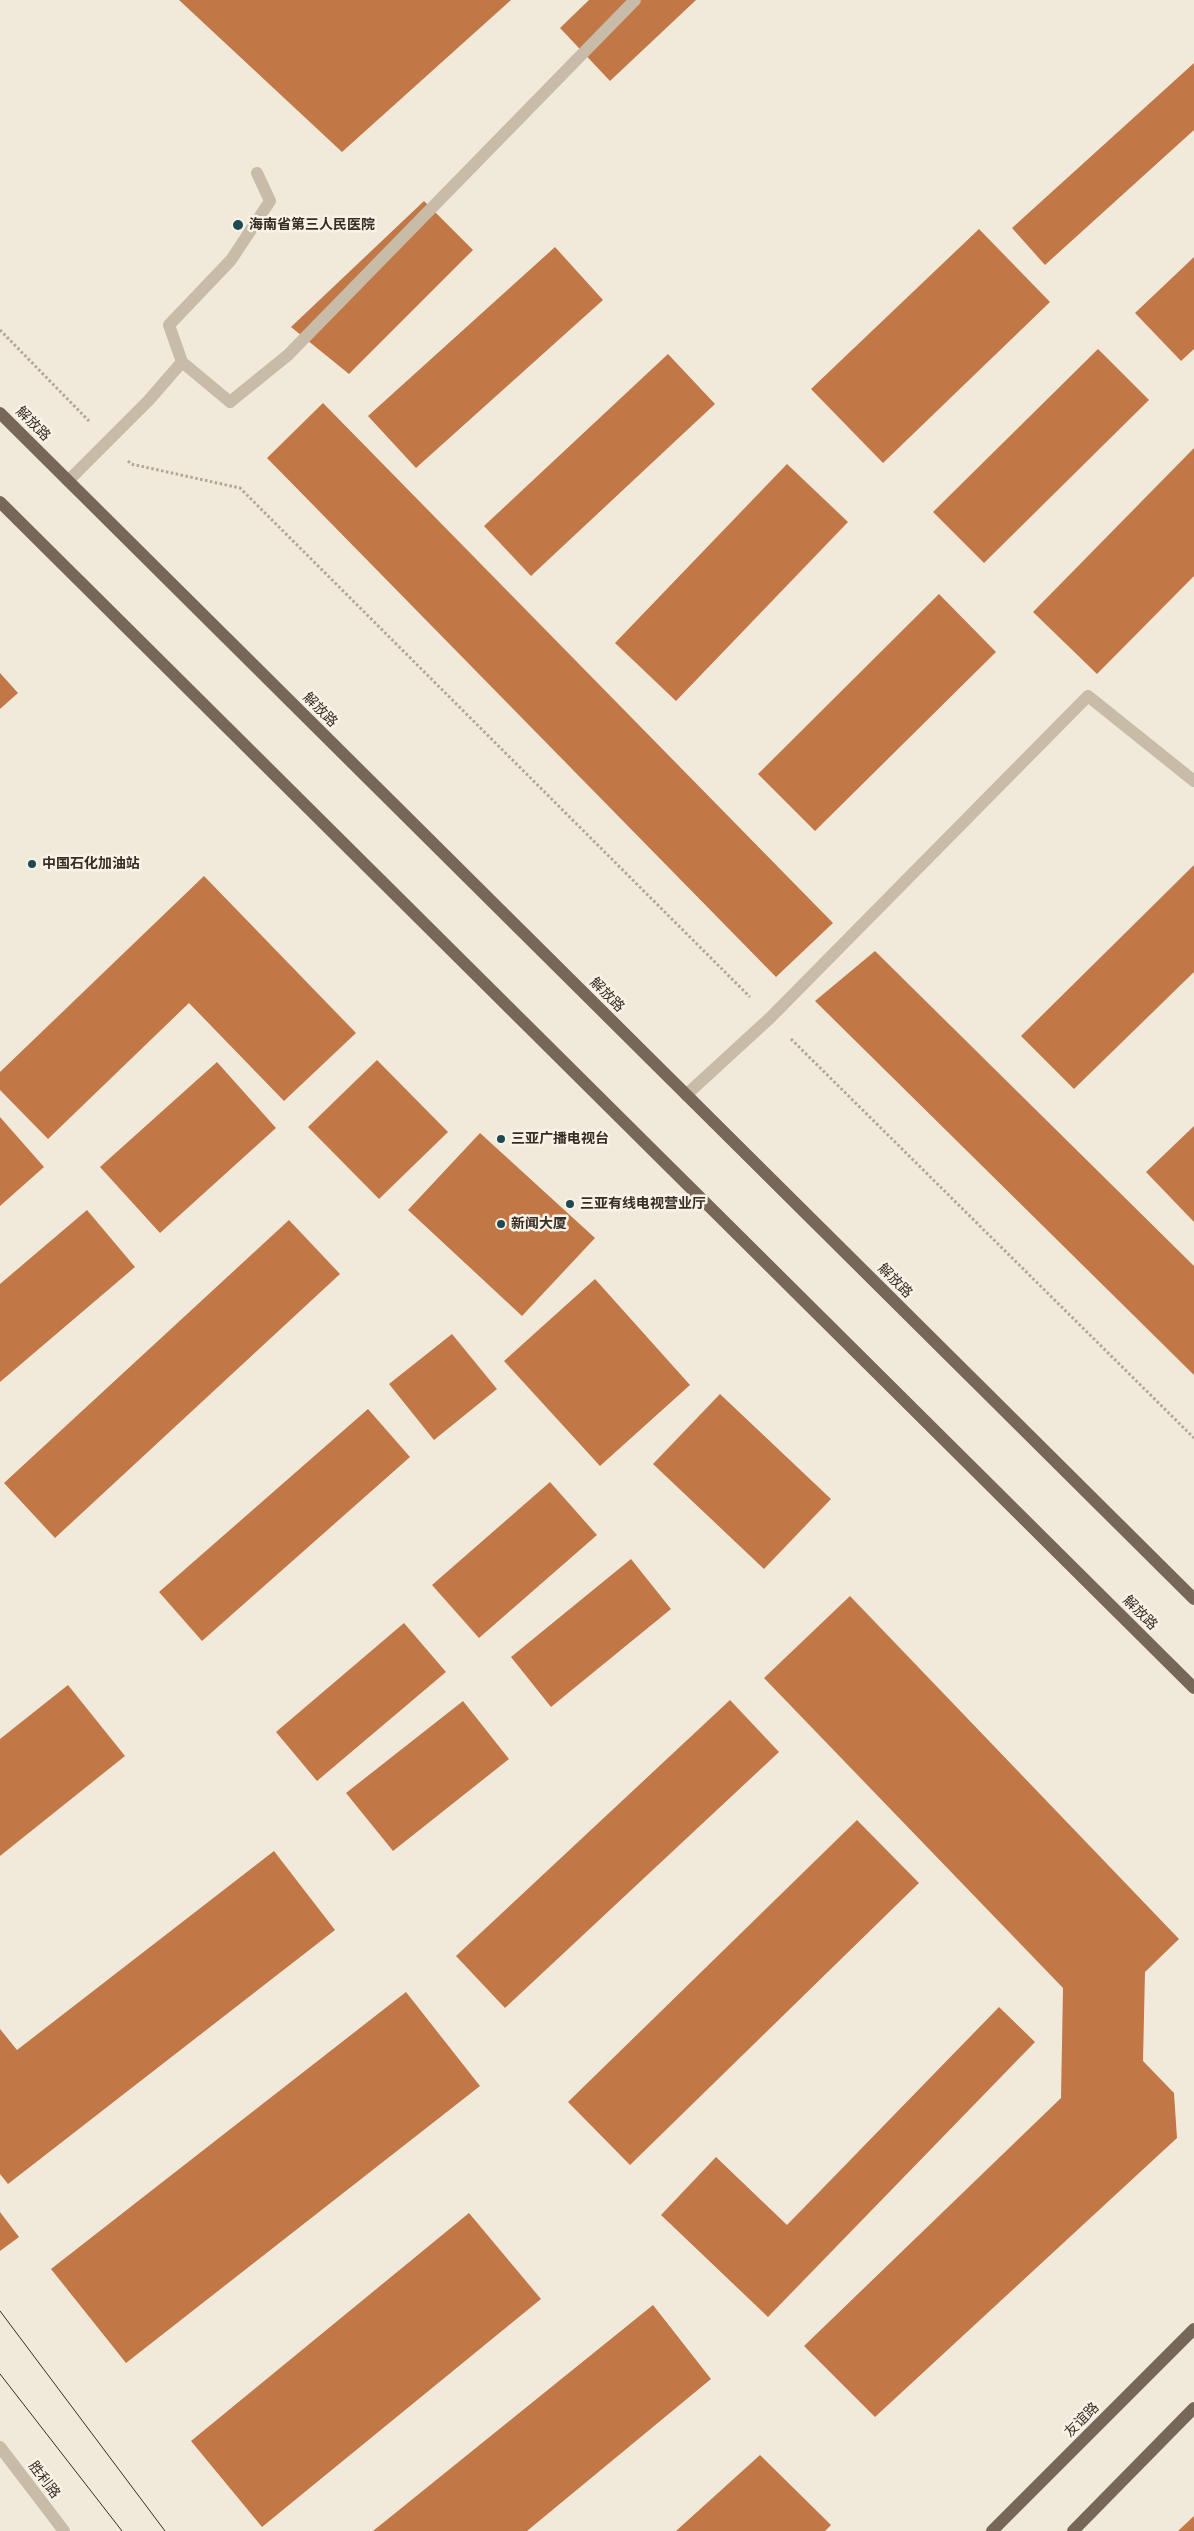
<!DOCTYPE html>
<meta charset="utf-8">
<style>
body{margin:0}
canvas{display:block;background:#f1eadb}
</style>
<canvas width="1194" height="2531"></canvas>
<script>
const ctx = document.querySelector('canvas').getContext('2d');
ctx.lineJoin = 'round';
function paint(path, color) {
  ctx.fillStyle = color;
  ctx.fill(path, 'evenodd');
}
function poly(rows) {
  const path = new Path2D();
  for (const r of rows) {
    path.moveTo(r[0], r[1]);
    for (let i = 2; i < r.length; i += 2) path.lineTo(r[i], r[i + 1]);
  }
  return path;
}
function stroke(path, color, width, dash) {
  ctx.strokeStyle = color;
  ctx.lineWidth = width;
  ctx.lineCap = dash ? 'butt' : 'round';
  ctx.setLineDash(dash || []);
  ctx.stroke(path);
}
function label(font, color, halo, rows, align = 'center') {
  ctx.font = font + ' "PT Sans","Noto Sans SC",sans-serif';
  ctx.lineWidth = 5;
  ctx.setLineDash([]);
  ctx.textBaseline = 'middle';
  ctx.strokeStyle = halo;
  ctx.fillStyle = color;
  for (const [text, x, y, turn = 0] of rows) {
    ctx.save();
    ctx.translate(x, y);
    ctx.rotate((+turn || 0) * Math.PI / 180);
    ctx.textAlign = isNaN(turn) ? turn : align;
    if (halo) ctx.strokeText(text, 0, 0);
    ctx.fillText(text, 0, 0);
    ctx.restore();
  }
}
paint(poly([
 [179,0,511,0,342,152],
 [589,0,696,0,610,81,560,28],
 [1194,63,1194,130,1045,265,1012,228],
 [424,201,473,250,349,374,291,327],
 [979,229,1050,302,883,463,811,389],
 [555,247,603,300,416,468,368,416],
 [1194,257,1194,349,1181,361,1135,313],
 [1098,349,1149,400,984,563,933,512],
 [668,354,715,404,531,576,484,526],
 [323,403,833,923,776,977,267,458],
 [1194,448,1194,576,1097,674,1033,612],
 [787,464,848,522,676,701,615,643],
 [939,594,996,652,815,831,758,774],
 [0,673,18,693,0,709],
 [1194,865,1194,972,1074,1089,1021,1036],
 [204,876,356,1033,284,1101,189,1003,48,1139,0,1090,0,1072],
 [875,951,1194,1266,1194,1375,815,1001],
 [377,1060,448,1132,379,1199,308,1127],
 [217,1062,276,1128,160,1233,100,1167],
 [0,1117,44,1167,0,1206],
 [1194,1126,1194,1222,1146,1172],
 [480,1133,595,1238,522,1316,408,1210],
 [87,1210,135,1267,0,1382,0,1284],
 [289,1220,340,1274,55,1538,4,1483],
 [595,1279,690,1385,600,1466,504,1361],
 [452,1334,497,1389,434,1440,389,1384],
 [720,1394,831,1499,764,1569,653,1464],
 [368,1409,410,1457,202,1641,159,1592],
 [550,1482,597,1535,479,1638,432,1585],
 [631,1559,671,1609,551,1707,511,1657],
 [850,1596,1179,1939,1145,1972,1143,2061,1174,2093,1177,2138,875,2417,804,2346,1061,2098,1063,1988,764,1678],
 [404,1623,446,1672,317,1781,276,1732],
 [68,1685,125,1756,0,1856,0,1739],
 [730,1700,779,1752,505,2008,456,1956],
 [463,1701,509,1759,393,1851,346,1793],
 [857,1820,919,1883,630,2165,568,2102],
 [274,1851,335,1930,8,2184,0,2174,0,2029,17,2050],
 [406,1992,480,2086,126,2363,51,2269],
 [999,2007,1035,2042,768,2317,661,2215,716,2157,787,2225],
 [0,2212,19,2237,0,2251],
 [469,2213,541,2299,262,2527,191,2441],
 [653,2305,711,2379,527,2531,373,2531],
 [760,2455,831,2525,825,2531,676,2531],
 [1194,2516,1194,2531,1178,2531]
]), '#c27747');
stroke(poly([
 [0,330,89,421],
 [128,461,131,464,240,488,750,997],
 [791,1039,1194,1438]
]), '#b4a691', 3, [2.5, 2.5]);
stroke(poly([
 [182,362,169,325,231,260,270,201,257,173],
 [68,481,149,400,182,362,230,402,288,355,635,0],
 [686,1095,770,1018,1088,696,1194,781],
 [0,2447,64,2531]
]), '#c8bba7', 12);
stroke(poly([
 [0,413,1194,1599],
 [0,502,1194,1688],
 [992,2531,1194,2329],
 [1073,2531,1194,2408]
]), '#776759', 12);
stroke(poly([
 [0,2311,165,2531],
 [0,2374,122,2531]
]), '#352e27', 1);
for (const [x, y, r, color] of [
 [238,225,6,"#1e4955"],
 [32,864,5,"#1e4955"],
 [501,1139,5,"#1e4955"],
 [570,1204,5,"#1e4955"],
 [501,1224,5,"#1e4955"]
]) {
  const dot = new Path2D();
  dot.arc(x, y, r, 0, 2 * Math.PI);
  ctx.fillStyle = color;
  ctx.fill(dot);
  stroke(dot, '#f9f3e7', 2);
}
label('bold 14px', '#352e27', '#f9f3e7', [
 ["海南省第三人民医院",249,225],
 ["中国石化加油站",42,864],
 ["三亚广播电视台",511,1139],
 ["三亚有线电视营业厅",580,1204],
 ["新闻大厦",511,1224]
], 'left');
label('14px', '#352e27', '#f9f3e7', [
 ["解放路",33,424,45],
 ["解放路",320,710,45],
 ["解放路",607,995,45],
 ["解放路",895,1281,45],
 ["解放路",1140,1613,45],
 ["友谊路",1082,2420,-45],
 ["胜利路",44,2480,53]
]);
</script>
